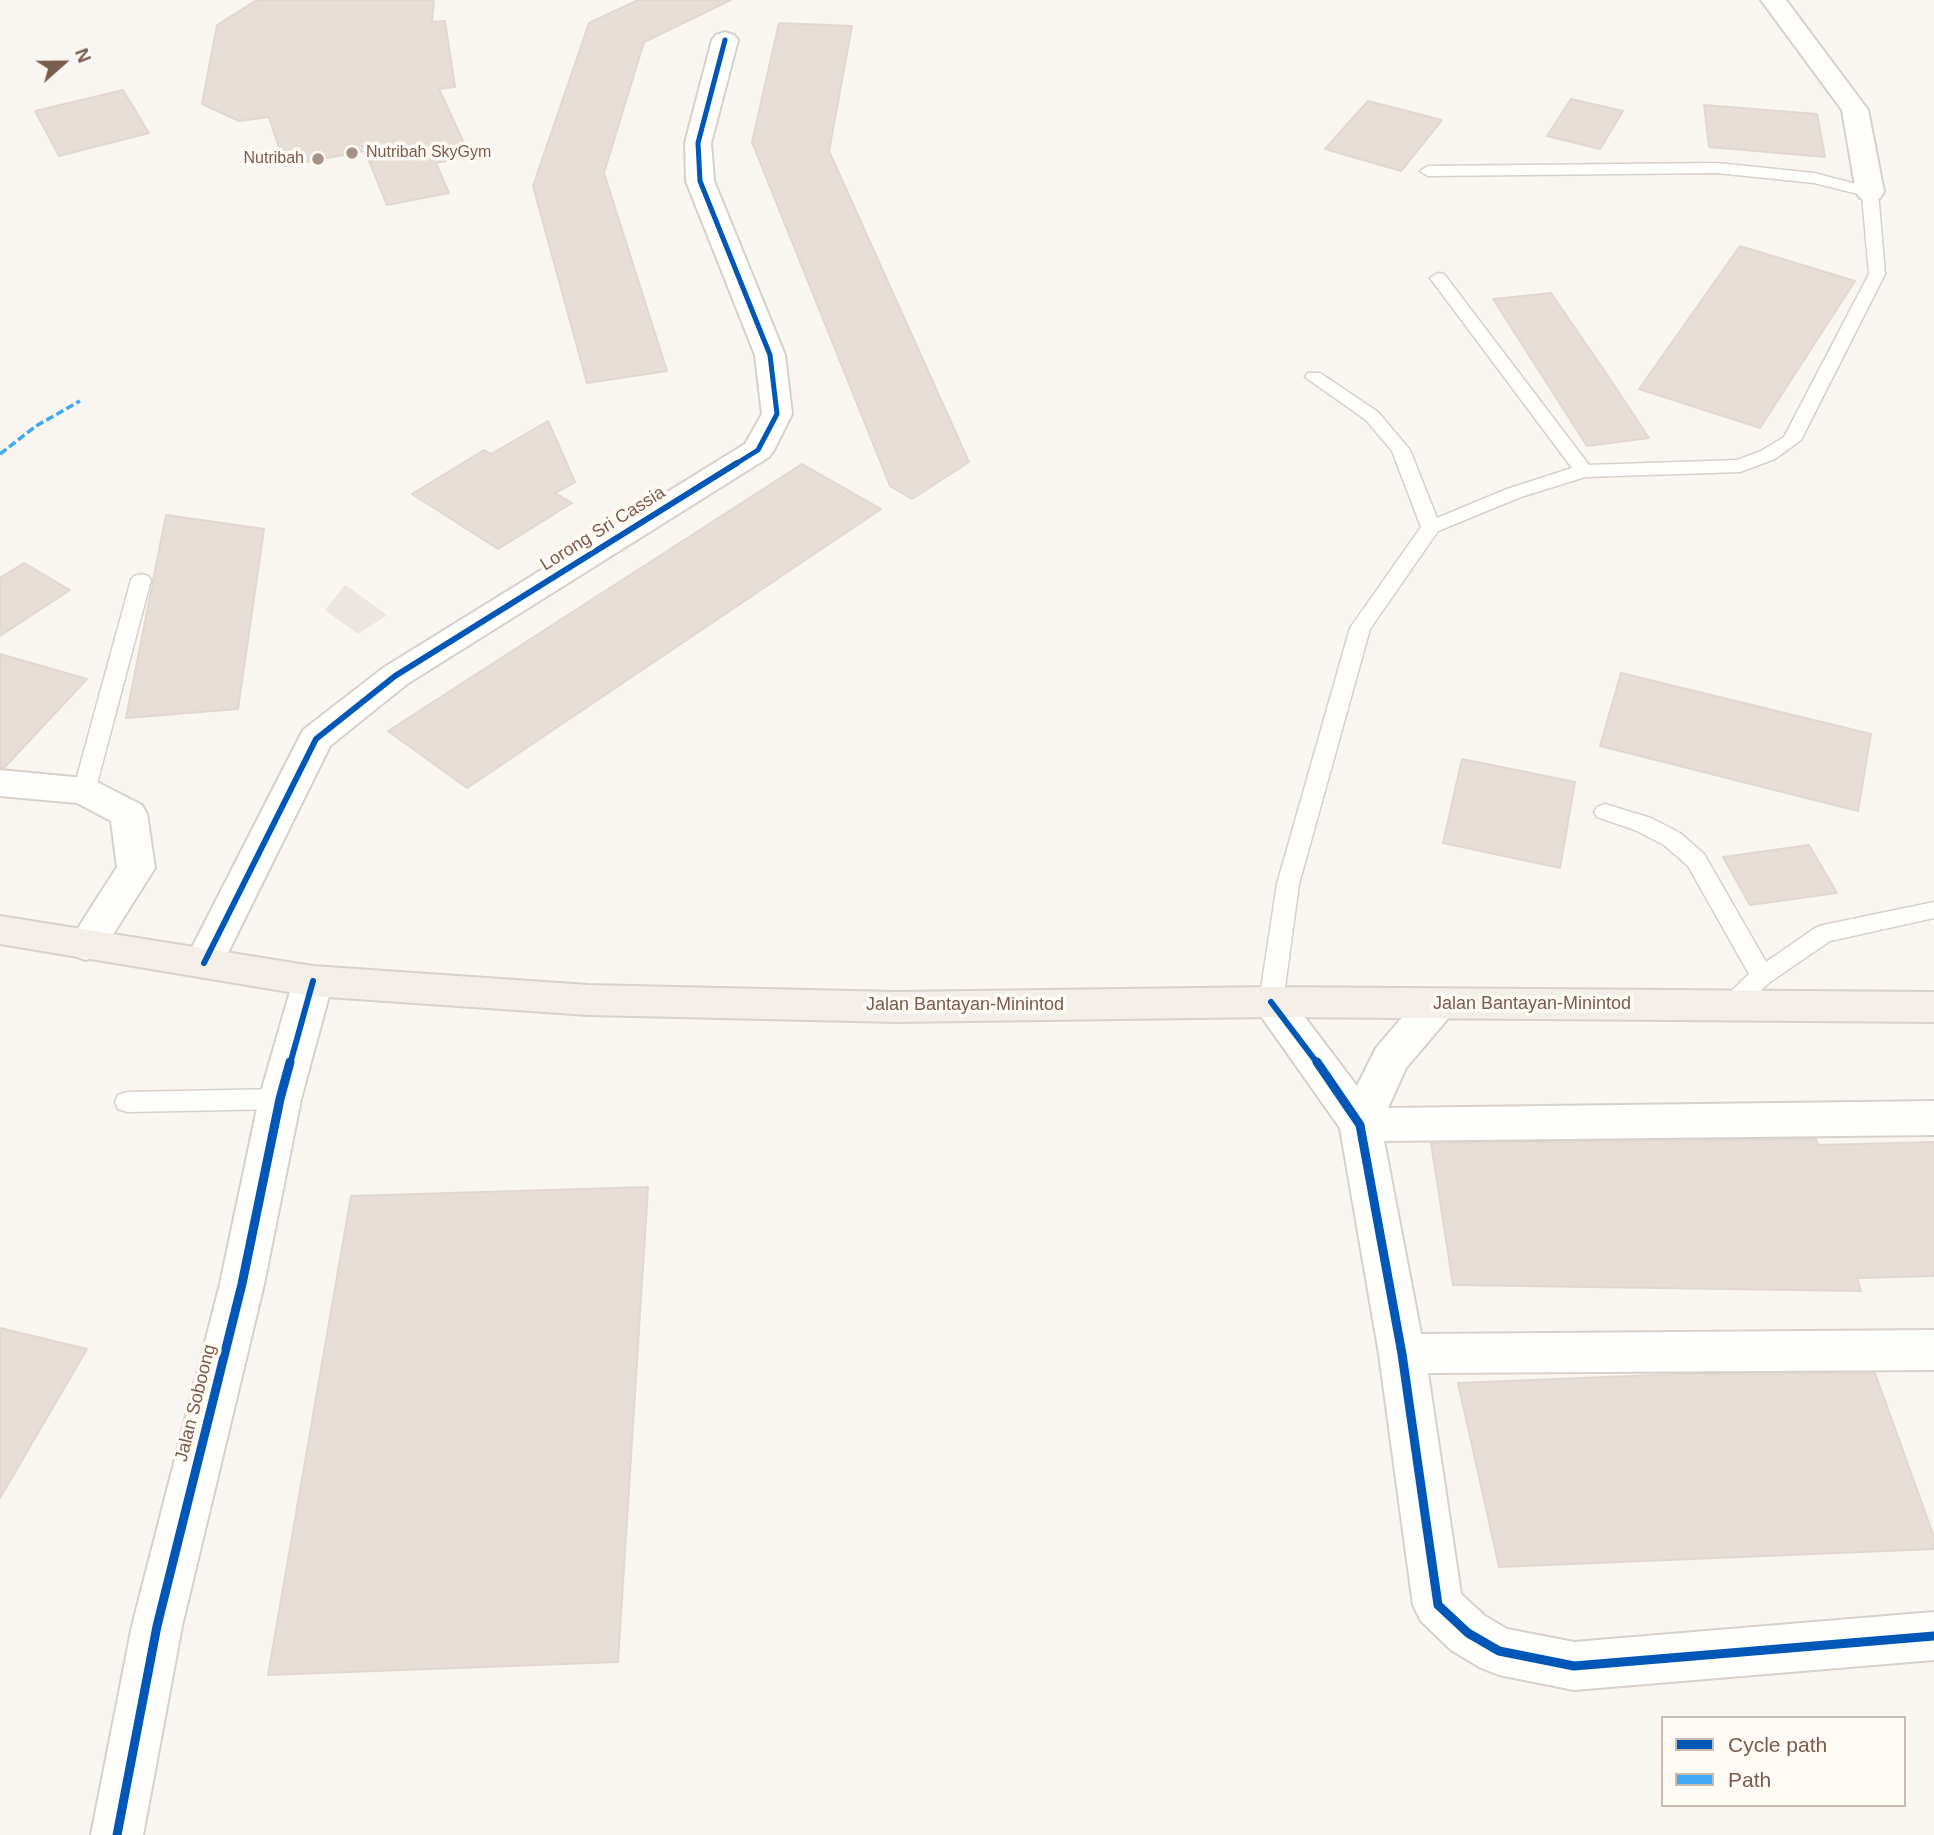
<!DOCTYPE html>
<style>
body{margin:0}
#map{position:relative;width:1934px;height:1835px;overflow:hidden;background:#f9f5f0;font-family:Arial,sans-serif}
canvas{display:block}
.legend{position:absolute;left:1661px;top:1716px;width:245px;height:91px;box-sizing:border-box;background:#fffaf3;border:2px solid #cabbb1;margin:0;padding:9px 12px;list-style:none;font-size:21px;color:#7a5c4d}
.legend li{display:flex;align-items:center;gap:14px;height:35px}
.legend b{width:35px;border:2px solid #cabbb1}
.north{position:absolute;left:28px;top:28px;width:70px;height:70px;-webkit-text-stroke:5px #fffaf3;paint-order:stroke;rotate:69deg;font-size:19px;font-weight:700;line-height:28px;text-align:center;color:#7a5c4d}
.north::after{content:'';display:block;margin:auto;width:24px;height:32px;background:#7a5c4d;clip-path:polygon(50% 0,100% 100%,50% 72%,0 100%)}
</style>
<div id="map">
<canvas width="1934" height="1835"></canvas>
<ul class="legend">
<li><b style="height:9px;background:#0057b8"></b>Cycle path</li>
<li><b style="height:9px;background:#3fa9f5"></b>Path</li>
</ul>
<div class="north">N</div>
</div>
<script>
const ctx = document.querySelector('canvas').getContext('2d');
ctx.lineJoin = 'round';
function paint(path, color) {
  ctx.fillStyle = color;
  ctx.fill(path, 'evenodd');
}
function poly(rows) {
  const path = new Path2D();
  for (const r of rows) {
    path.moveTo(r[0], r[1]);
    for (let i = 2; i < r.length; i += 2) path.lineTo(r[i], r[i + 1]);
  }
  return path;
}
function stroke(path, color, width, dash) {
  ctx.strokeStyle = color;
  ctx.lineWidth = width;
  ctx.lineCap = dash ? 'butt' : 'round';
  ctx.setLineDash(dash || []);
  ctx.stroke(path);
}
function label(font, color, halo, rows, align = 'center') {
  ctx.font = font + ' Arial,sans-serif';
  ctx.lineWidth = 7;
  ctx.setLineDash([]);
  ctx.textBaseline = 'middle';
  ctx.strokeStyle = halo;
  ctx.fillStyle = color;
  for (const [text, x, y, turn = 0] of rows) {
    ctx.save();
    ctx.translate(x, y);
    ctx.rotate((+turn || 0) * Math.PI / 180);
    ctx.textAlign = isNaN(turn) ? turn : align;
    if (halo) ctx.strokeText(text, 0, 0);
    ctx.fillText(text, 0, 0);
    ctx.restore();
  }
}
paint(poly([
 [345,585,387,615,358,634,325,610]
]), '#ede5e0');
const building = poly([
 [257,0,434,0,432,22,445,21,455,87,439,89,470,156,436,163,449,193,387,205,365,151,285,166,269,117,239,121,202,104,217,25,257,0],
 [638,0,731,0,644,42,604,173,667,371,587,383,533,186,589,23,638,0],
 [779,23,852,26,829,151,969,462,912,499,890,486,752,142,779,23],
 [123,90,149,133,59,156,35,111,123,90],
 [1571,99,1623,111,1600,149,1547,136,1571,99],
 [1368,101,1442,120,1401,171,1325,149,1368,101],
 [1704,105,1817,114,1825,157,1709,147,1704,105],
 [1740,246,1855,281,1760,428,1639,389,1740,246],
 [1551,293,1608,376,1649,438,1587,446,1493,299,1551,293],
 [548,421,575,482,555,493,572,503,498,549,412,494,484,450,491,454,548,421],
 [802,464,881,509,467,788,388,731,802,464],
 [166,515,264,529,238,709,126,718,166,515],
 [24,563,70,590,0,636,0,578,24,563],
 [0,654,87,679,4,768,0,767,0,654],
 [1621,673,1871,734,1858,811,1600,746,1621,673],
 [1462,759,1575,782,1560,868,1443,843,1462,759],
 [1809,845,1837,893,1750,905,1723,857,1809,845],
 [1816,1139,1818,1145,1934,1142,1934,1276,1857,1278,1861,1291,1453,1285,1431,1143,1816,1139],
 [648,1187,618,1662,268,1675,351,1196,648,1187],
 [0,1328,87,1349,0,1498,0,1328],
 [1875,1373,1934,1537,1934,1549,1499,1567,1458,1383,1680,1374,1875,1373]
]);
paint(building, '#e6ded7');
stroke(building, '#e2d8d2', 2);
const lane = poly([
 [1717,163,1814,173,1876,189,1878,192,1885,274,1801,440,1775,459,1740,472,1585,477,1521,497,1438,531,1370,629,1299,884,1283,1002,1279,1008,1271,1011,1263,1008,1259,1002,1277,884,1350,628,1421,527,1392,451,1366,420,1305,377,1308,373,1320,373,1378,412,1410,450,1437,518,1507,489,1572,468,1430,278,1438,273,1444,274,1589,465,1737,460,1761,451,1784,437,1869,274,1862,195,1814,183,1717,173,1428,176,1420,171,1428,166,1717,163],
 [141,574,148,576,151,580,95,791,92,796,84,799,76,796,73,791,131,580,134,576,141,574],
 [1605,804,1651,818,1680,833,1704,854,1766,962,1815,928,1823,925,1934,902,1934,918,1830,941,1770,982,1739,1011,1731,1014,1723,1011,1719,1005,1723,999,1749,974,1688,866,1664,845,1635,830,1597,817,1594,812,1597,807,1605,804],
 [280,1089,289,1092,292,1099,289,1106,280,1109,127,1112,118,1109,115,1102,118,1095,127,1092,280,1089]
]);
const street = poly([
 [1761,0,1786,0,1868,110,1884,192,1880,198,1870,200,1860,198,1856,192,1842,110,1761,0],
 [725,32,734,35,738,40,711,143,714,181,785,355,792,414,774,450,769,457,407,684,330,746,218,973,204,978,190,973,184,963,303,730,383,668,745,444,762,414,755,355,686,181,685,143,712,40,716,35,725,32],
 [0,770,84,778,97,782,142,805,147,814,155,868,100,955,86,960,72,955,67,945,117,867,111,821,77,803,0,796,0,770],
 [313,966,327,970,333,981,301,1099,264,1284,182,1626,143,1835,91,1835,132,1626,220,1284,259,1099,293,981,299,970,313,966],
 [1271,987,1285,991,1357,1086,1376,1048,1423,993,1437,989,1451,993,1457,1004,1451,1015,1406,1068,1388,1108,1934,1101,1934,1135,1384,1141,1421,1334,1934,1330,1934,1370,1428,1373,1461,1594,1485,1616,1507,1629,1574,1642,1934,1612,1934,1660,1574,1690,1499,1675,1481,1668,1451,1650,1421,1621,1413,1605,1379,1354,1340,1128,1251,1002,1257,991,1271,987]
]);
const primary = poly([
 [0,916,313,966,588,985,897,992,1271,987,1934,992,1934,1022,1271,1017,897,1022,588,1015,313,996,0,944,0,916]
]);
stroke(lane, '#d7d1cb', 3);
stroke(street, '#d7d1cb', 4);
stroke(primary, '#dad1cc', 4);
paint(lane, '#fefefd');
paint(street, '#fefefd');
paint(primary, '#f3eee8');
stroke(poly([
 [0,454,36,426,80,401]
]), '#3fa9f5', 3.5, [8, 3.5]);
stroke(poly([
 [725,40,698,143,700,181,770,355,777,414,758,450,734,465]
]), '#0057b8', 5);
stroke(poly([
 [204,963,316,739,395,676,737,463],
 [1271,1002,1318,1064],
 [290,1064,313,981]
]), '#0057b8', 6);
stroke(poly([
 [1317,1062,1360,1125,1402,1354,1438,1605,1468,1633,1499,1651,1574,1666,1934,1636],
 [117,1835,157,1626,242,1284,280,1099,290,1062]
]), '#0057b8', 9);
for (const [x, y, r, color] of [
 [352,153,7,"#a69286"],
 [318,159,7,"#a69286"]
]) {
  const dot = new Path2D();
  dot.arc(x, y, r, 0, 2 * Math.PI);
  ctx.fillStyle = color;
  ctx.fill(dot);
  stroke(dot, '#fffaf3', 2.5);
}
label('16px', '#7a5c4d', '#fffaf3', [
 ["Nutribah SkyGym",366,153],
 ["Nutribah",304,159,"right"]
], 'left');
label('18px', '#7a5c4d', '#fffaf3', [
 ["Lorong Sri Cassia",603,529,-32],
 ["Jalan Bantayan-Minintod",1532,1004],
 ["Jalan Bantayan-Minintod",965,1005],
 ["Jalan Soboong",196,1403,-76]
]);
</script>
